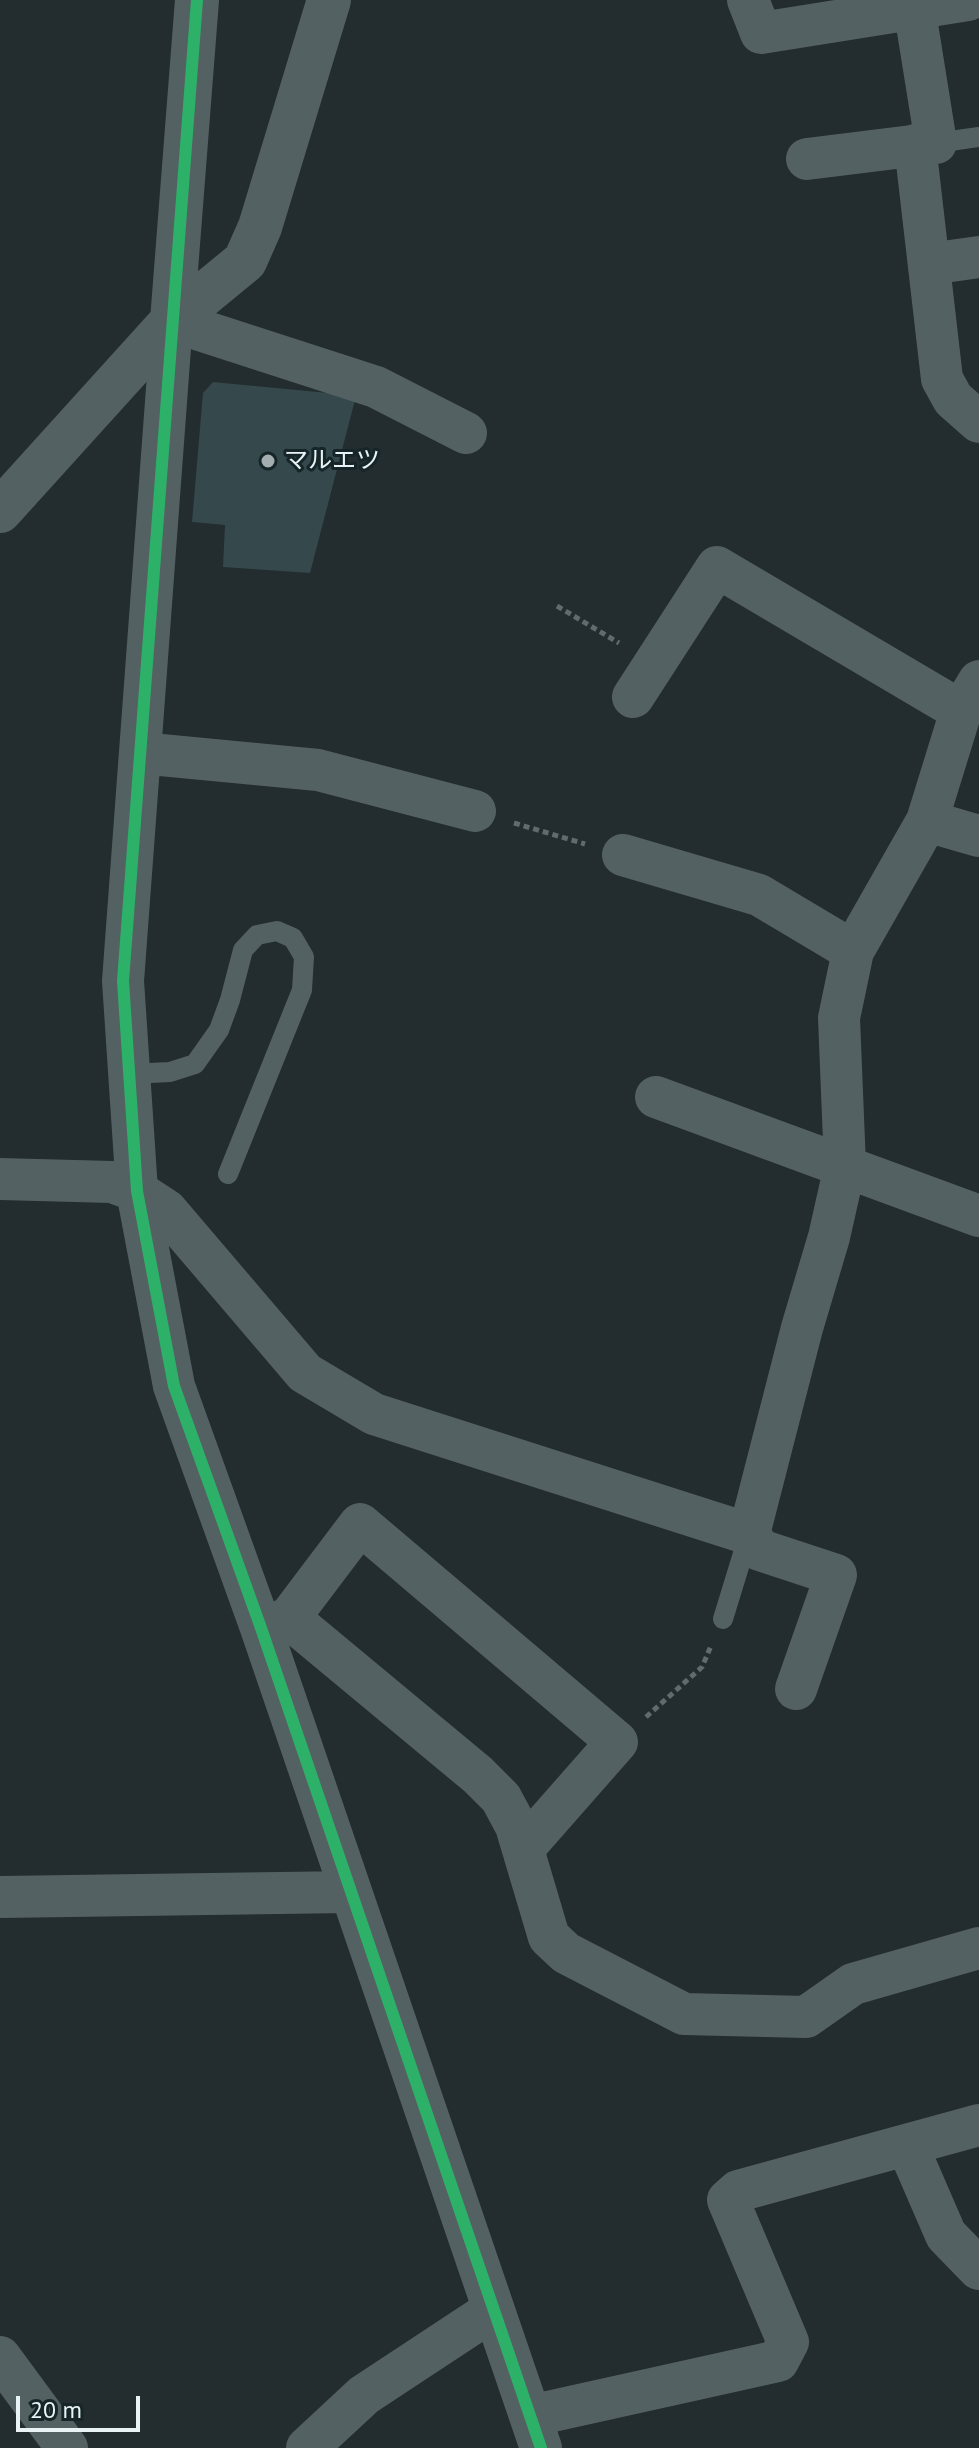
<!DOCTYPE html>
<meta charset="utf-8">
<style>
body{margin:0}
#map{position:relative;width:979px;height:2448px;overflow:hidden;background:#232c2e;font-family:"PT Sans",sans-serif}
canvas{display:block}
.scale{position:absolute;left:16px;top:2396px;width:124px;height:36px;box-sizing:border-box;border:4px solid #e9f3f5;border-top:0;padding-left:10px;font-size:24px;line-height:28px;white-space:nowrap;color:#e9f3f5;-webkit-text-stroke:6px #152528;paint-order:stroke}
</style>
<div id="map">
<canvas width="979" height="2448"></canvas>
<div class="scale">20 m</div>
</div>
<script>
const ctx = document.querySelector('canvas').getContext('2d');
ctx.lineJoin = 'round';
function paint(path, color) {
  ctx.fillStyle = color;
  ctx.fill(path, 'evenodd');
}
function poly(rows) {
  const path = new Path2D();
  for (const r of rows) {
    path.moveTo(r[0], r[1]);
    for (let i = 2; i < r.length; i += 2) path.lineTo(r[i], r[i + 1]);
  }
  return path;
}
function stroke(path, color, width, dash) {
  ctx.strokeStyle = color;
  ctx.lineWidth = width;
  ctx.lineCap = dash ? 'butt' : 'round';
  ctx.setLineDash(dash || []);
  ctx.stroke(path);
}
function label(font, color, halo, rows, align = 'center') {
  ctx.font = font + ' "PT Sans","Noto Sans JP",sans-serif';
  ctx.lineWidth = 6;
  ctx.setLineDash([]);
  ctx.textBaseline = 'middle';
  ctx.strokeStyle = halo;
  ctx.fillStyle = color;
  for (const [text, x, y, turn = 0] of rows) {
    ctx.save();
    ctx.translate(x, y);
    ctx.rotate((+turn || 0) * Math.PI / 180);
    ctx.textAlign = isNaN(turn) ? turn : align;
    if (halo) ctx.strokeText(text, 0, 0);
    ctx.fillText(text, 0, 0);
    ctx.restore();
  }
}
paint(poly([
 [213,382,339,394,355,400,310,573,223,567,225,525,192,522,203,393]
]), '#35484b');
stroke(poly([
 [557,606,619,643],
 [514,823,585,844],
 [646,1717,702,1667,711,1646]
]), '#616a6c', 5, [6, 4]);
stroke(poly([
 [936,143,979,137],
 [129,1074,170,1072,195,1064,219,1030,230,1000,243,950,257,935,277,931,293,938,304,957,302,990,228,1174],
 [723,1619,749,1534]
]), '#546163', 20);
stroke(poly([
 [748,0,761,33,968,0],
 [915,145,942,379,953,399,979,422],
 [807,159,936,143,913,0],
 [929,264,979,257],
 [466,433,376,387,172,321,123,981,137,1191,174,1386,261,1628,541,2448],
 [633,697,717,567,961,711],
 [140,753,318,770,475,811],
 [927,821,979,836],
 [623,855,759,895,853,951],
 [656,1097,979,1216],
 [0,1179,112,1182,137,1191,166,1210,305,1373,374,1414,749,1534,760,1550,836,1575,796,1689],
 [749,1534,802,1328,829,1237,845,1166,839,1018,853,951,927,821,961,711,979,681],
 [289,1618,360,1524,617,1742,523,1849],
 [261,1628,289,1618,478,1775,501,1798,516,1826,549,1937,566,1953,684,2014,806,2017,853,1984,979,1948],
 [0,1897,349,1892],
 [907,2145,946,2235,979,2269],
 [0,2357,67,2448],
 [530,2416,778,2361,788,2342,728,2200,738,2191,979,2125],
 [307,2448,364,2395,493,2310]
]), '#546163', 42);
stroke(poly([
 [172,321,197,0],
 [0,511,172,321,245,261,260,227,329,0]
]), '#546163', 44);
stroke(poly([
 [197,0,123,981,137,1191,174,1386,261,1628,541,2448]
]), '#2db169', 12);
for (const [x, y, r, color] of [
 [268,461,8,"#a4adaf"]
]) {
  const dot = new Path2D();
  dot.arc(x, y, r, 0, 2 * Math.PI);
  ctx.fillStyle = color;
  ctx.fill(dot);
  stroke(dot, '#152528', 3);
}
label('24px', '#e9f3f5', '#152528', [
 ["マルエツ",284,461]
], 'left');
</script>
